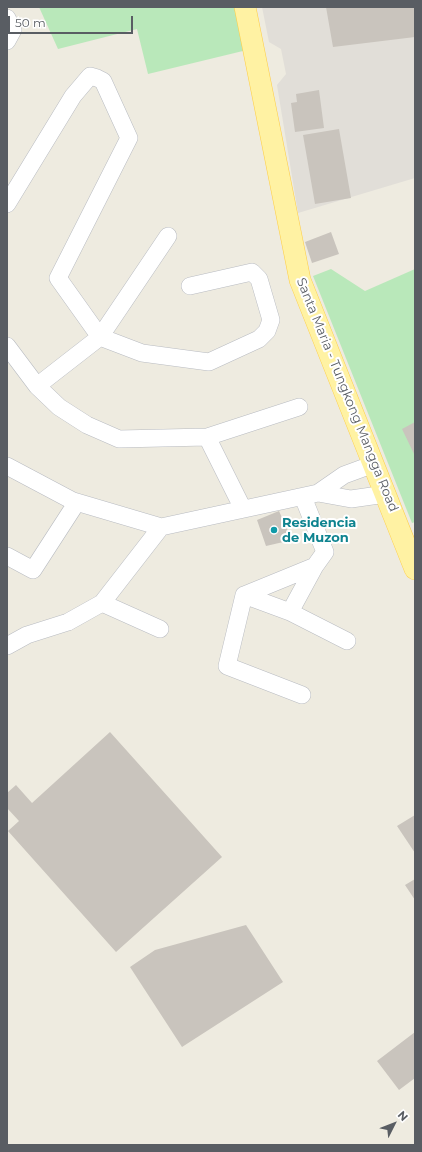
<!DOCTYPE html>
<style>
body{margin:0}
#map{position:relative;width:422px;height:1152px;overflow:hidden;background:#eeebe0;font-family:Montserrat,sans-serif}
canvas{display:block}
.frame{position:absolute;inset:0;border:8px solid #595d63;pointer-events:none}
.north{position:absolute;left:374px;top:1104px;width:40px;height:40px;-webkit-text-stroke:3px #fff;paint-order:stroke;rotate:48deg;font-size:11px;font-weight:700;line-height:16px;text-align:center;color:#595d63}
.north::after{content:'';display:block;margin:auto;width:14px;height:18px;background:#595d63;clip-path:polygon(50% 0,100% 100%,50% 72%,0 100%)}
.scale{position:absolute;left:8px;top:16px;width:125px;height:18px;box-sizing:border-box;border:2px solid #595d63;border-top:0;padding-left:5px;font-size:12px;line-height:14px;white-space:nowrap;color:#595d63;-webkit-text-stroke:3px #fff;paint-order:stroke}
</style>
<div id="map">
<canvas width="422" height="1152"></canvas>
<div class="frame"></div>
<div class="north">N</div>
<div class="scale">50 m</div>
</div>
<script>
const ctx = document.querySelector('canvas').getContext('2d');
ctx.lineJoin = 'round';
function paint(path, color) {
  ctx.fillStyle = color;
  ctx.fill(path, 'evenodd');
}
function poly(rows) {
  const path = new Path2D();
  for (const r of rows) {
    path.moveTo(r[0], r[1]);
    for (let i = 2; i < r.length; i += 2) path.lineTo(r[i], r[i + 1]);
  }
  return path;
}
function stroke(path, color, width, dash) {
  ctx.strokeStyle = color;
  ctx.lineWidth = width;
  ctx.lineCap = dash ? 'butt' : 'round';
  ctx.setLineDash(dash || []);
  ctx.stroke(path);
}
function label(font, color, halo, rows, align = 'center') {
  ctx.font = font + ' Montserrat,sans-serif';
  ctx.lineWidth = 4;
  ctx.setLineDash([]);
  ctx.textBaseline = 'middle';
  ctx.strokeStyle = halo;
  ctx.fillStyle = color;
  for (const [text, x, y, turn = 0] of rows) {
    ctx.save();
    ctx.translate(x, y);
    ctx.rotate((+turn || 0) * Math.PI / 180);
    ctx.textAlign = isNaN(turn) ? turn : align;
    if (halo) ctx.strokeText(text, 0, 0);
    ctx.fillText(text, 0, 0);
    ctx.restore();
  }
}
paint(poly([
 [262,7,415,7,415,178,298,213,277,85,286,74,281,49,269,42]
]), '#e1ded8');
paint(poly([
 [39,7,238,7,247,50,148,74,137,29,58,49],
 [331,269,365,291,415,269,415,522,412,523,313,276]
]), '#b9e8ba');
paint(poly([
 [326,7,415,7,415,37,333,47],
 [319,90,324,128,295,132,291,103,297,102,296,94],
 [339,129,351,198,315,204,303,135],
 [331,232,339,254,312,263,305,242],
 [415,422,415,456,402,429],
 [279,511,292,540,266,546,257,520],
 [110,732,222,857,116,952,8,831,19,821,7,808,7,793,16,785,32,803],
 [415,815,415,853,397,826],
 [415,879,415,900,405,885],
 [246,925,283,982,182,1047,130,967,155,950],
 [415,1032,415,1078,399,1090,377,1061]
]), '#c9c4bd');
const minor = poly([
 [7,18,13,30,7,41],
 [7,204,73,96,90,76,97,78,103,81,129,138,58,278,100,337,142,353,209,362,259,339,267,331,271,320,259,279,252,272,190,286],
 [7,346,37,386,59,407,87,425,119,439,207,437,299,407],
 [37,386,100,337,168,236],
 [207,437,243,509],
 [7,466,73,501,161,527],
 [318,493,351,499,386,494],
 [7,556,33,570,77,502],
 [244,595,290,612,347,641],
 [102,603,160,629],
 [290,612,315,566,325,552,303,497],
 [7,646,27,635,68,622,102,603,161,527,318,493,344,475,374,464],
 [302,695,227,666,244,595,315,566]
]);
const major = poly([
 [245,7,300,280,415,569]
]);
stroke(minor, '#b8bbc1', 18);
stroke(major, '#fece48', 22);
stroke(minor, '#fff', 17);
stroke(major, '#fff2a3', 21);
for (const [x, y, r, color] of [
 [274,530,4,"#0f9aa8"]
]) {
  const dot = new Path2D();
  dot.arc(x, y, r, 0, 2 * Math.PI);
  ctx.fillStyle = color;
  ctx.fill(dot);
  stroke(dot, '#fff', 1.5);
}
label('13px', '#595d63', '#fff', [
 ["Santa Maria - Tungkong Mangga Road",347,395,68]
]);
label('bold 13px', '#0d838f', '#fff', [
 ["Residencia",282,523],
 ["de Muzon",282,538]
], 'left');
</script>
